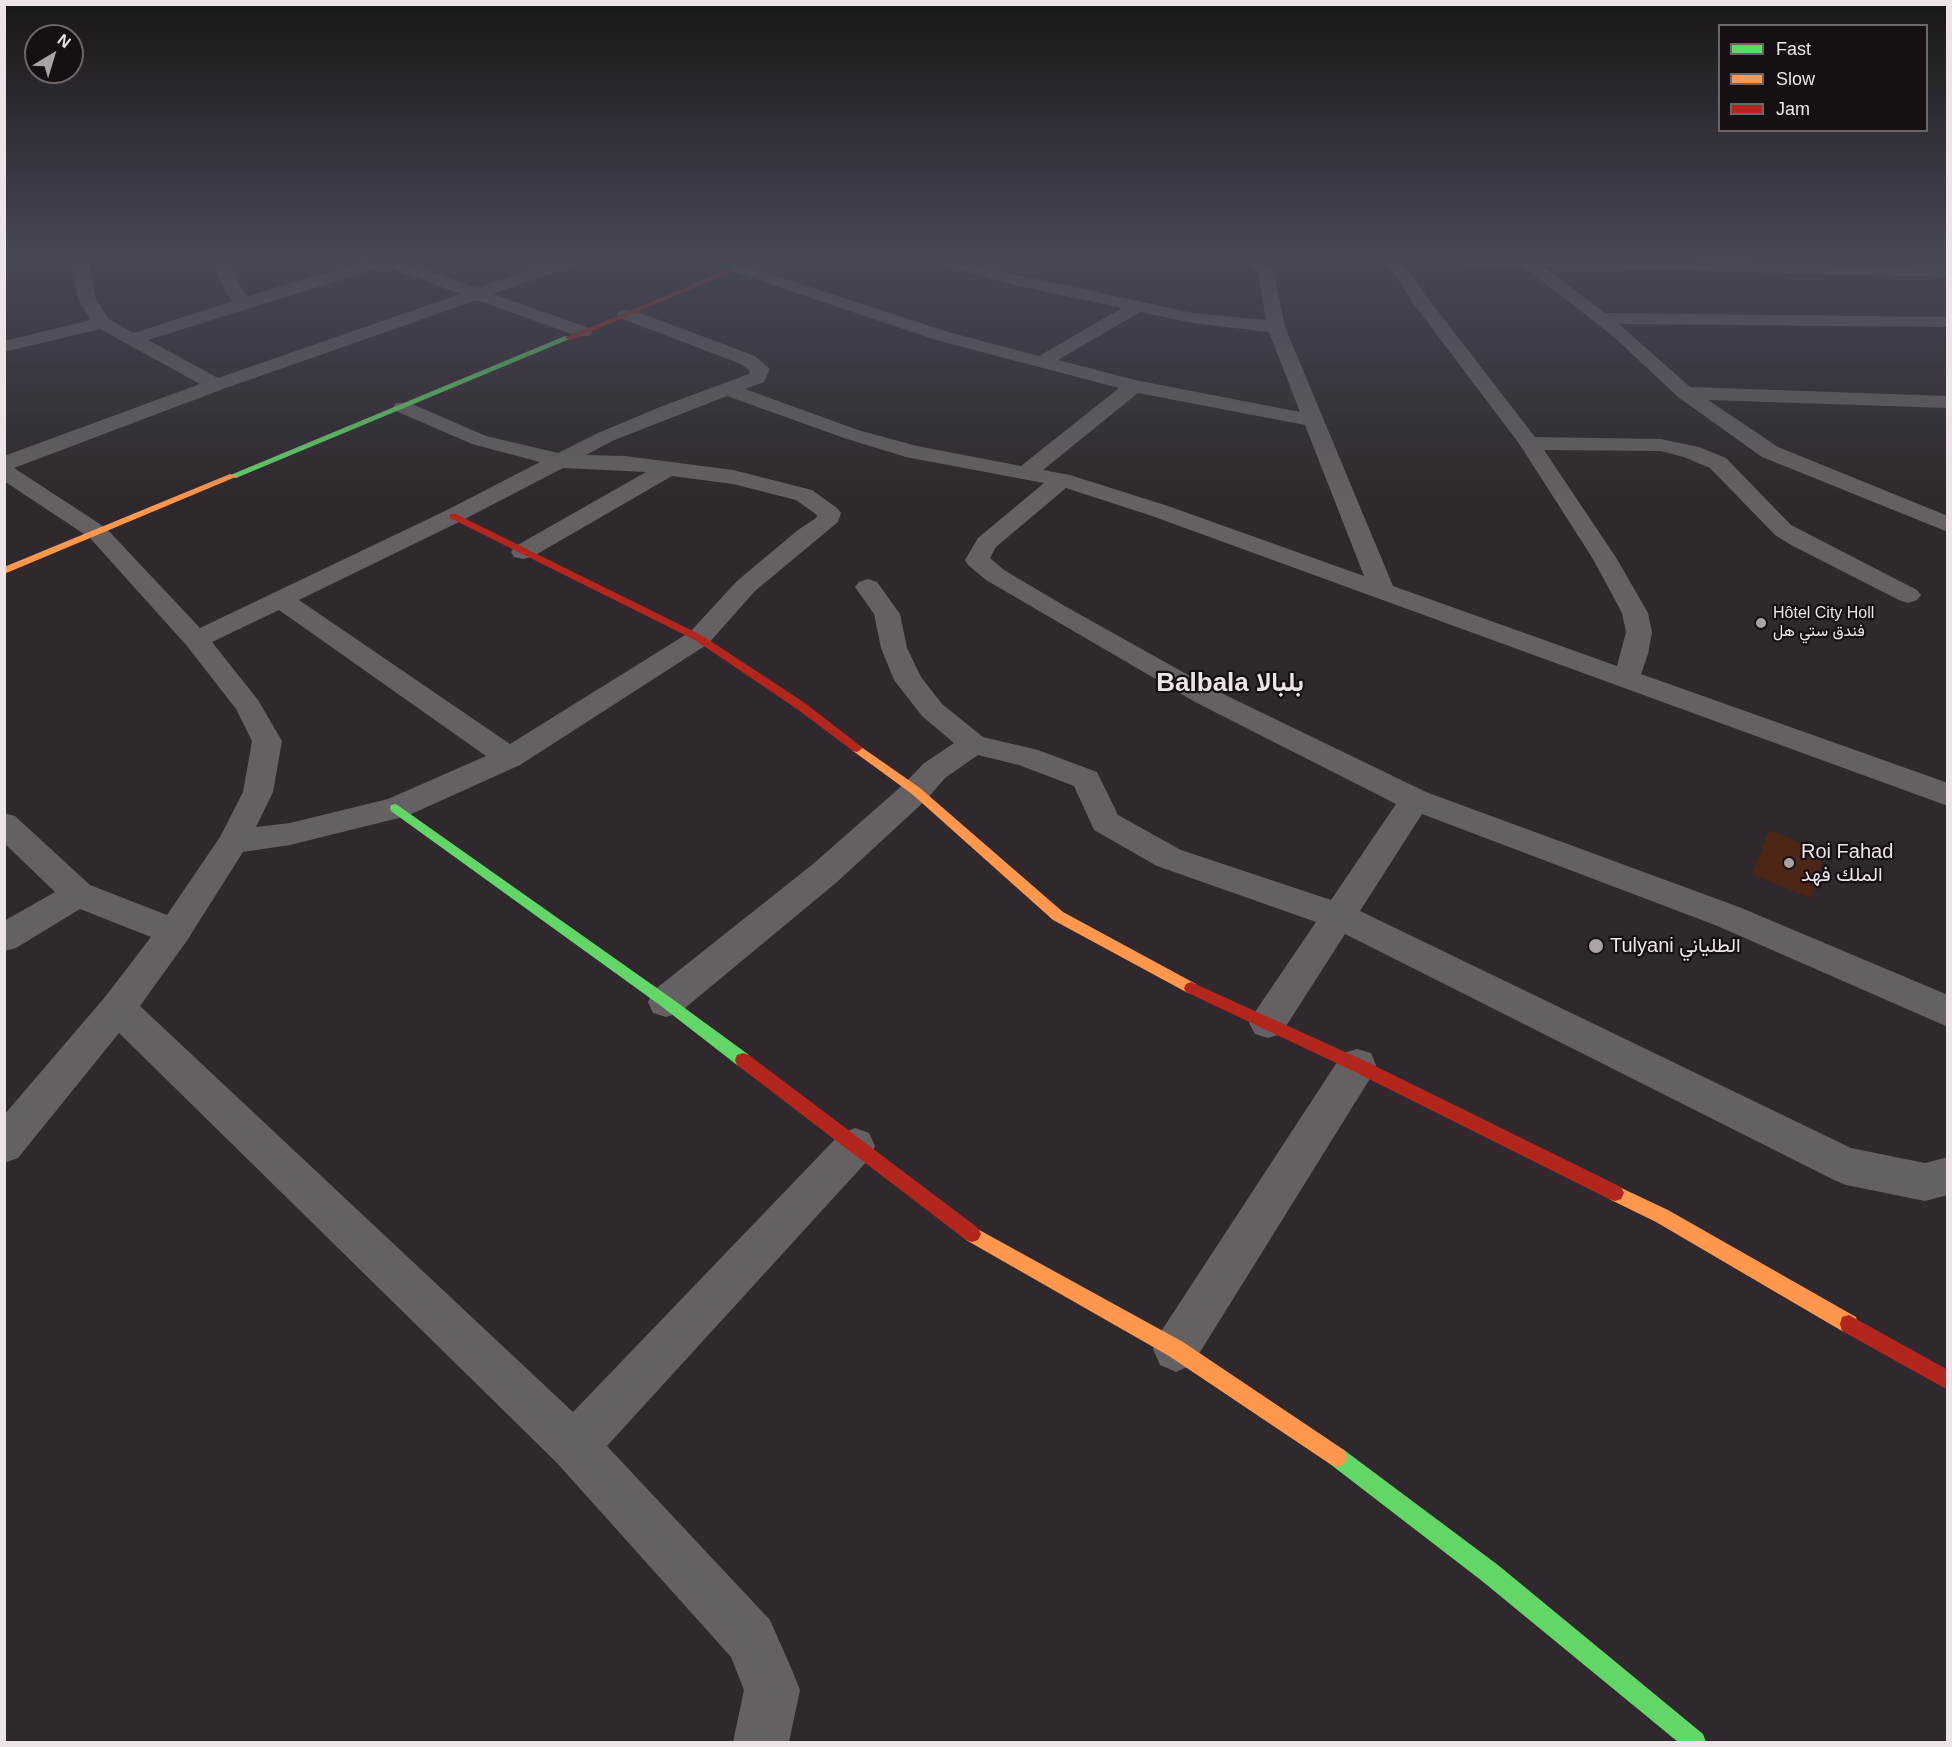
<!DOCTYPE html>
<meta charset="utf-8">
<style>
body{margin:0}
#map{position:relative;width:1952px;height:1747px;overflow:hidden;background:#2f282c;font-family:Arial,sans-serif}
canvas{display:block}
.frame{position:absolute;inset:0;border:6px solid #ede4e9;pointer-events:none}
.legend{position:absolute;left:1718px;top:24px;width:210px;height:108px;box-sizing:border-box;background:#161014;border:2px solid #6c6569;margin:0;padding:8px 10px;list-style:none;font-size:18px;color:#ede4e9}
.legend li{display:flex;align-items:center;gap:12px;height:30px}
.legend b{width:30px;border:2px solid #6c6569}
.north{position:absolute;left:24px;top:24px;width:60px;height:60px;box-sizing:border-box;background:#161014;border:2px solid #6c6569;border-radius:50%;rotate:38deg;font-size:16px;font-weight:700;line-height:24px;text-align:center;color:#ede4e9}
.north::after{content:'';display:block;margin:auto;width:21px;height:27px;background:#aaa2a7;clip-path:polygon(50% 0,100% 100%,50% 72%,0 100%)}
</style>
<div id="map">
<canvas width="1952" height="1747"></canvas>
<div class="frame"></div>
<ul class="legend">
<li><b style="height:8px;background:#63d668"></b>Fast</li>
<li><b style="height:8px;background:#ff974d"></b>Slow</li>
<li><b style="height:8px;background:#b3261e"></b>Jam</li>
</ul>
<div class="north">N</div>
</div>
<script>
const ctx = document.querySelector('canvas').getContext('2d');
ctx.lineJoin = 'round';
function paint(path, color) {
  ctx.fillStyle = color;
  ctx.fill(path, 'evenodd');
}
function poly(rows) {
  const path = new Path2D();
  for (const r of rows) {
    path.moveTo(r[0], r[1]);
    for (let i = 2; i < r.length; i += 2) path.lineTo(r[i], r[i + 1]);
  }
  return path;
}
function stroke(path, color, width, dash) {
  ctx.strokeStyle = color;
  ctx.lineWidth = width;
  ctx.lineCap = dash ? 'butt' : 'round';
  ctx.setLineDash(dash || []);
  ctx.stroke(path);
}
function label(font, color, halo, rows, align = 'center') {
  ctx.font = font + ' Arial,Vazirmatn,sans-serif';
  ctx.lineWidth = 4.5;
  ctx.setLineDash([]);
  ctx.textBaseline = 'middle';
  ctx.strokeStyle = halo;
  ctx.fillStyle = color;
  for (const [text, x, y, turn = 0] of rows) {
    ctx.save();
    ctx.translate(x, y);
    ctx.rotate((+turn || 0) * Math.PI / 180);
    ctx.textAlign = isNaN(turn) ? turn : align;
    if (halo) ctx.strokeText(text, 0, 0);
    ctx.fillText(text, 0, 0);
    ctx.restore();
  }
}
paint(poly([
 [1769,830,1825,852,1810,898,1752,874]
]), '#4d2615');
paint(poly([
 [71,259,87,259,96,299,109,319,134,333,233,301,225,292,212,259,228,259,242,290,248,296,372,259,401,259,400,261,477,288,562,259,584,259,582,262,493,294,589,328,592,332,589,336,577,336,477,300,223,389,14,468,106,528,200,628,445,511,540,462,472,444,396,411,393,407,396,403,410,403,486,436,558,453,598,433,660,407,749,374,750,371,741,364,620,318,617,314,620,310,632,310,755,356,770,369,764,382,745,389,858,430,917,446,1021,466,1119,388,936,340,731,271,729,268,731,265,743,265,948,332,1039,356,1122,308,1014,285,932,262,930,259,955,259,1022,276,1193,313,1266,320,1258,273,1255,268,1243,259,1262,259,1268,262,1274,273,1285,327,1393,586,1617,666,1626,632,1622,613,1593,559,1520,445,1413,303,1385,259,1401,259,1426,296,1535,437,1661,439,1699,447,1726,458,1791,525,1917,590,1921,595,1917,600,1908,603,1899,600,1791,545,1775,535,1710,468,1684,457,1661,451,1544,450,1617,559,1648,613,1652,632,1648,654,1641,674,1948,783,1948,806,1152,516,1066,488,996,547,990,558,1004,570,1063,605,1215,690,1426,792,1739,907,1948,995,1948,1027,1715,925,1422,814,1360,911,1851,1148,1925,1163,1948,1157,1948,1195,1925,1201,1846,1185,1832,1179,1345,934,1281,1034,1268,1038,1255,1034,1249,1023,1255,1012,1316,922,1157,866,1094,830,1074,786,1019,765,978,755,945,778,927,799,837,882,679,1013,666,1017,653,1013,648,1002,653,991,813,864,905,783,923,764,954,743,922,716,894,680,881,648,874,614,855,587,859,582,868,579,877,582,900,614,907,648,921,677,942,704,983,737,1038,750,1097,772,1118,815,1181,850,1331,900,1396,804,1195,702,986,580,968,565,965,560,978,538,1044,483,906,457,844,438,727,396,612,441,586,455,625,456,733,470,812,490,837,508,841,513,838,522,755,591,708,644,520,765,407,816,290,845,243,852,186,942,140,1006,573,1412,841,1133,855,1128,869,1133,875,1146,869,1159,607,1446,770,1620,792,1670,800,1690,789,1742,733,1742,744,1690,731,1657,557,1463,119,1033,18,1158,4,1163,4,1115,105,997,151,937,80,909,16,948,4,951,4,921,55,892,4,843,4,813,15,816,90,885,167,915,220,837,243,792,252,741,236,709,187,646,90,538,4,481,4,456,200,384,100,329,4,352,4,341,91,320,78,299,71,259],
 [385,266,460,294,218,378,148,340,385,266],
 [1140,312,1193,323,1269,332,1300,412,1135,380,1058,360,1140,312],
 [1138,393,1305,425,1364,576,1168,506,1070,475,1043,470,1138,393],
 [563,468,646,472,514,547,511,552,514,557,523,559,532,557,672,476,733,484,796,500,817,515,816,518,798,530,737,581,690,632,510,744,299,600,461,521,563,468],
 [279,610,486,756,388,799,290,823,256,827,273,792,282,741,258,700,212,642,279,610],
 [1423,259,1608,259,1948,267,1948,277,1544,267,1605,313,1948,317,1948,327,1619,324,1690,387,1948,396,1948,408,1708,400,1778,447,1948,516,1948,532,1762,457,1678,397,1614,337,1523,266,1431,264,1423,259],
 [1357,1049,1371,1053,1376,1065,1371,1077,1192,1365,1176,1372,1160,1365,1153,1349,1160,1333,1343,1053,1357,1049]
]), '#656062');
paint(poly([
 [565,336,572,338,236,478,228,476,565,336],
 [396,804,671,998,749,1055,751,1060,749,1065,743,1067,737,1065,661,1006,391,811,390,808,391,805,396,804],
 [1337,1447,1344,1450,1498,1565,1703,1734,1706,1742,1678,1742,1482,1581,1330,1464,1327,1457,1330,1450,1337,1447]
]), '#63d668');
paint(poly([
 [230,474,238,476,4,574,4,567,230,474],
 [857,744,920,788,1063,912,1196,984,1198,988,1196,992,1191,994,1186,992,1053,920,912,794,853,751,851,748,857,744],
 [1615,1185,1668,1210,1856,1317,1858,1324,1856,1331,1849,1333,1842,1331,1656,1222,1609,1199,1606,1193,1609,1187,1615,1185],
 [972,1226,1183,1342,1344,1450,1347,1457,1344,1464,1337,1467,1330,1464,1169,1356,966,1240,963,1234,966,1228,972,1226]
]), '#ff974d');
paint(poly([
 [754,259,762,259,571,340,564,338,754,259],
 [450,514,456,514,703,636,805,703,863,748,857,752,853,751,797,709,695,640,450,518,450,514],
 [1191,982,1363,1060,1621,1187,1624,1193,1621,1199,1615,1201,1609,1199,1351,1070,1186,992,1184,988,1186,984,1191,982],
 [743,1053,749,1055,978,1228,981,1234,978,1240,972,1242,966,1240,737,1065,735,1060,737,1055,743,1053],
 [1849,1315,1948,1370,1948,1390,1842,1331,1840,1324,1842,1317,1849,1315]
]), '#b3261e');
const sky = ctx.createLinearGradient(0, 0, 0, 503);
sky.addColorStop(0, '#1a1618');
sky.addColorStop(0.51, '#474856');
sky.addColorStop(1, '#47485600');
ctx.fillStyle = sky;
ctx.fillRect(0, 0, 1952, 503);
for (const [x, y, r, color] of [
 [1761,623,6,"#aaa2a7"],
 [1789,863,6,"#aaa2a7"],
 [1596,946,8,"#aaa2a7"]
]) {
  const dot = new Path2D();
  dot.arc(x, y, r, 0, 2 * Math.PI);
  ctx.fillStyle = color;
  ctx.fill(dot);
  stroke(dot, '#161014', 2);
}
label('16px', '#ede4e9', '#161014', [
 ["Hôtel City Holl",1773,614],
 ["فندق ستي هل",1773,632]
], 'left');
label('20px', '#ede4e9', '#161014', [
 ["Roi Fahad",1801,852],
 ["الملك فهد",1801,875],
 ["Tulyani الطلياني",1610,946]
], 'left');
label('bold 26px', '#ede4e9', '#161014', [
 ["Balbala بلبالا",1230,684]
]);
</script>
